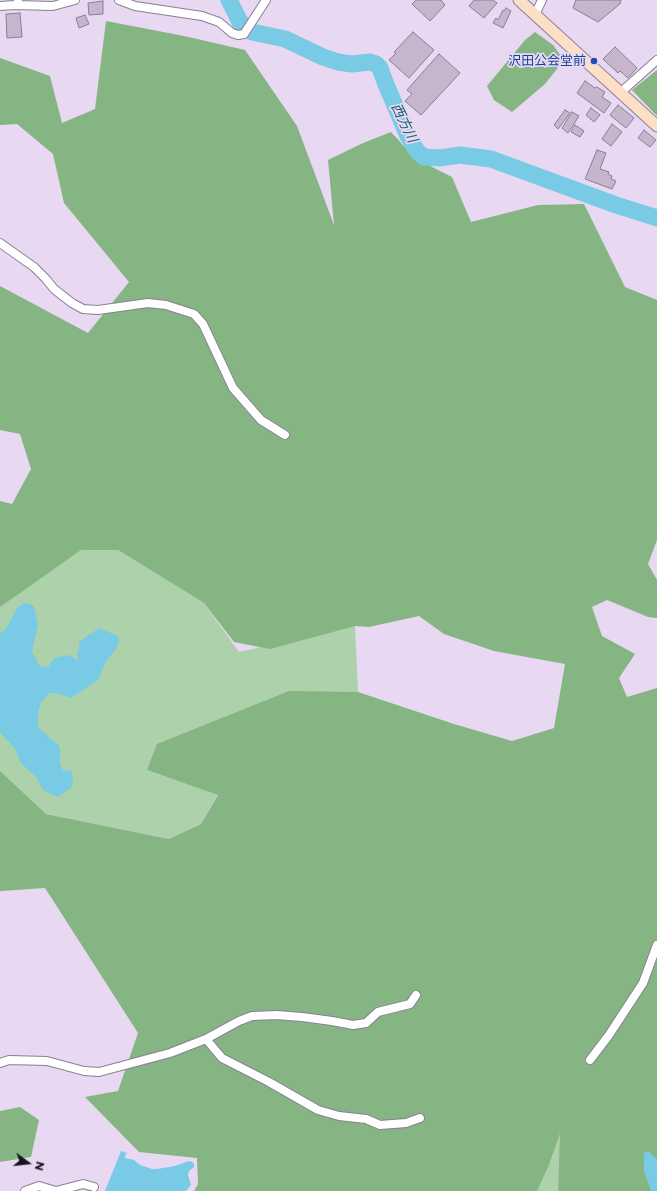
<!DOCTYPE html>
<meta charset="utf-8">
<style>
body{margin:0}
#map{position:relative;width:657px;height:1191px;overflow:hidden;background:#e8d8f2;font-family:Montserrat,sans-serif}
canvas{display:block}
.north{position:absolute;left:8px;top:1143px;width:40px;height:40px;-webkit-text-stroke:3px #e8d8f2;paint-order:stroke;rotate:105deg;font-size:11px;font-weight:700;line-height:16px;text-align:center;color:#19131c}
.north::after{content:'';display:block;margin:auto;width:14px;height:18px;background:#19131c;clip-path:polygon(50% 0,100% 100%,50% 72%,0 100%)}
</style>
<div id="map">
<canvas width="657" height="1191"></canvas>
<div class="north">N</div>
</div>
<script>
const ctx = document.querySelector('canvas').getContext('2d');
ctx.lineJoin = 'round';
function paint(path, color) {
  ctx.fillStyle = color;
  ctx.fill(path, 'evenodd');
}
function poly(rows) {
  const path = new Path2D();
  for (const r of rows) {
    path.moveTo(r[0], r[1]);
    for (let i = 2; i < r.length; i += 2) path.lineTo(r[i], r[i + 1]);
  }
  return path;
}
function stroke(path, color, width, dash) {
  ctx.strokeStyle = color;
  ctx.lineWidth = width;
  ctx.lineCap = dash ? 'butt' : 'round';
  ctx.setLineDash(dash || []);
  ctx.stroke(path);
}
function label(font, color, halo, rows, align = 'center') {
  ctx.font = font + ' Montserrat,"Noto Sans JP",sans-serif';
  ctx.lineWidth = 3.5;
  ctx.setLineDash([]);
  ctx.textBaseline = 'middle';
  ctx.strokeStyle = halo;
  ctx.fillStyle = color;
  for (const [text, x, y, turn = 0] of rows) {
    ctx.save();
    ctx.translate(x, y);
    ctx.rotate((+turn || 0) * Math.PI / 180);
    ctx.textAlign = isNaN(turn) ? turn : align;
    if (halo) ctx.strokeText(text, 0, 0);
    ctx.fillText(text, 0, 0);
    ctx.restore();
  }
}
paint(poly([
 [81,550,118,550,204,603,239,652,355,626,358,692,271,699,147,770,218,794,201,824,169,839,46,814,0,777,0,602],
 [561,1132,558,1191,533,1191]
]), '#add2ab');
paint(poly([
 [106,21,184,36,245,50,297,126,334,225,328,160,363,143,391,132,416,159,452,177,471,222,538,205,584,204,625,287,657,300,657,540,648,564,657,580,657,618,648,617,607,600,592,607,602,636,635,654,619,678,627,697,657,688,657,1191,558,1191,560,1134,548,1167,537,1191,194,1191,198,1184,197,1158,139,1152,85,1097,118,1091,138,1033,45,888,1,891,0,892,0,771,46,814,169,839,201,824,218,795,147,770,157,744,289,691,358,692,454,724,512,741,554,728,565,664,494,651,444,634,419,616,369,627,355,626,270,649,234,642,204,603,118,550,81,550,0,607,0,501,12,504,31,469,20,434,0,430,0,286,88,333,129,282,64,203,53,154,17,124,0,125,0,58,50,76,62,123,95,109],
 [535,32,553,45,564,60,545,84,512,112,494,100,487,86,525,40],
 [657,70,657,116,632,90],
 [20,1107,39,1120,31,1157,0,1162,0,1111]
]), '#85b582');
paint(poly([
 [25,603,31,604,34,607,38,625,32,652,40,666,48,667,54,658,70,655,78,661,77,653,79,650,79,642,99,628,116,635,119,639,117,648,106,661,98,680,71,698,56,693,50,693,41,702,38,713,38,727,60,747,60,763,63,770,72,771,73,778,72,787,58,797,43,790,37,778,21,763,15,749,0,732,0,633,5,630,18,607],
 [121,1151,127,1153,125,1156,125,1158,134,1160,140,1165,152,1169,157,1169,175,1166,189,1161,192,1162,194,1164,194,1167,189,1171,188,1175,191,1185,186,1191,105,1191],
 [648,1151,657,1159,657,1191,651,1191,644,1171,644,1153]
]), '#78cae5');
stroke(poly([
 [229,0,240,22,252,32,285,39,323,57,338,62,352,64,370,62,376,64,380,68,385,82,408,136,417,151,424,157,440,158,460,155,491,159,616,205,657,218]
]), '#78cae5', 17);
const building = poly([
 [416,0,441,0,445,5,430,21,412,4,416,0],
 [474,0,493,0,497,3,484,18,469,6,474,0],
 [576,0,621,0,620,4,598,22,573,8,576,0],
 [103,1,103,14,89,15,88,3,103,1],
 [506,8,511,11,503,28,493,23,496,18,498,20,503,10,504,11,506,8],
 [20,13,22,37,7,38,6,14,20,13],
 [85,15,89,24,79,28,76,18,85,15],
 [413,32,434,50,409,78,389,60,396,53,394,52,413,32],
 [615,47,637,68,628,78,620,71,618,73,603,59,615,47],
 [439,54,460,73,421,115,405,101,412,94,407,90,439,54],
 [585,81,595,88,597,87,605,92,602,97,611,103,604,113,577,93,585,81],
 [618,105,634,118,626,128,610,115,618,105],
 [591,108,600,115,594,122,586,115,591,108],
 [565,110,570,113,558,129,554,125,565,110],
 [572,112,579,116,568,133,562,128,572,112],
 [612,124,622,132,611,146,602,139,612,124],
 [575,125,584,131,580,137,571,132,575,125],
 [644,130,656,140,650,147,638,138,644,130],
 [597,150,606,153,600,169,609,172,608,174,612,176,611,179,616,181,612,189,585,179,597,150]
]);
paint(building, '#c5b5cd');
stroke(building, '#8c7d94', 1);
const street = poly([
 [119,0,135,6,202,16,219,22,232,33,238,35,244,34,266,0],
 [15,5,53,6,75,0],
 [0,6,15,5,18,2],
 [535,15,542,0],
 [620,93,657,60],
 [0,243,34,267,46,279,54,289,72,303,83,309,98,310,148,303,166,305,194,314,203,324,233,388,261,420,285,435],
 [206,1039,222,1058,269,1082,318,1110,339,1116,366,1119,380,1125,406,1123,420,1118],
 [590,1060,609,1035,643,983,657,945],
 [0,1063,9,1060,47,1061,84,1071,99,1072,170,1053,206,1039,239,1021,252,1016,276,1015,302,1017,332,1021,353,1025,366,1023,378,1012,410,1004,416,995],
 [25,1191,39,1186,56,1191,83,1184,94,1187]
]);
const secondary = poly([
 [519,0,657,126]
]);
stroke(street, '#8c7e96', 10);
stroke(secondary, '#8c7e96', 13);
stroke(street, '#fff', 8);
stroke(secondary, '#fddfc8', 11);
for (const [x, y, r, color] of [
 [594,61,4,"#1a4fb4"]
]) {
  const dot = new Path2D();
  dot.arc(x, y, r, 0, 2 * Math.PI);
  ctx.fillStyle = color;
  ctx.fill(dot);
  stroke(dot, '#e8d8f2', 1.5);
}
label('13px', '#164399', '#e8d8f2', [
 ["沢田公会堂前",586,61]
], 'right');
label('italic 14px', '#1d5f72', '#e8d8f2', [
 ["西方川",404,123,64]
]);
</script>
